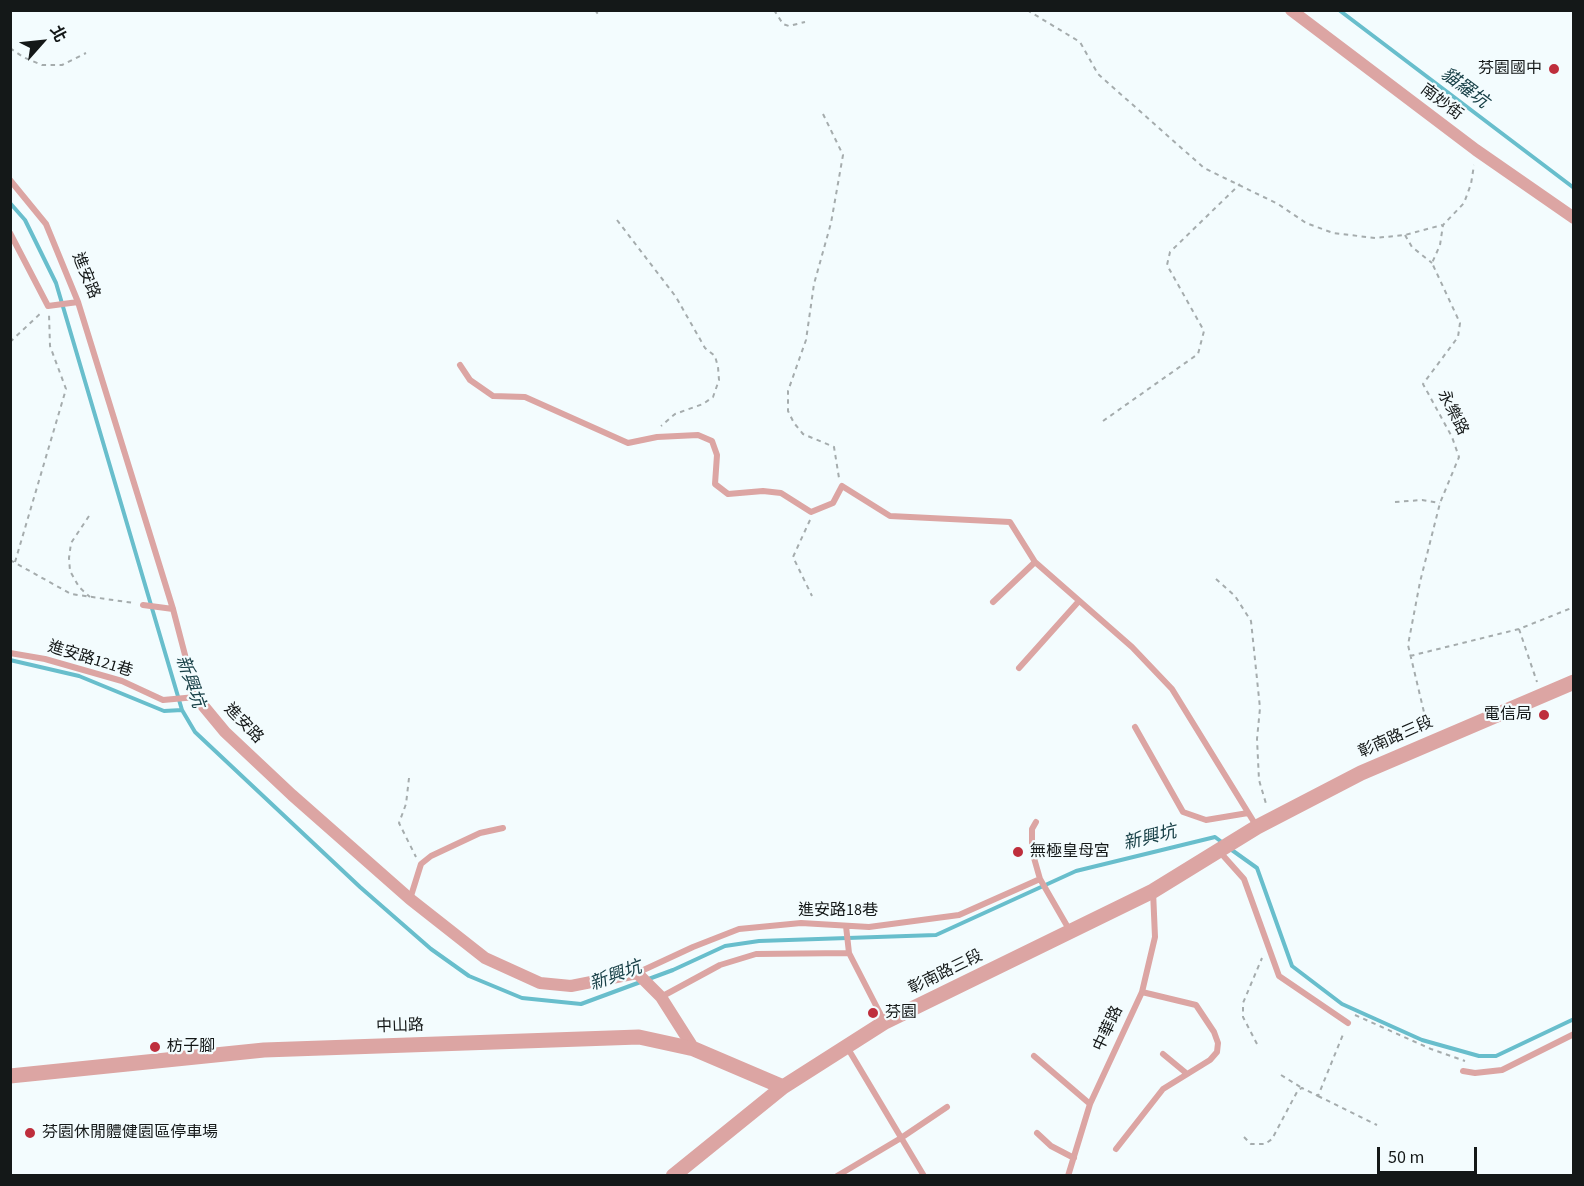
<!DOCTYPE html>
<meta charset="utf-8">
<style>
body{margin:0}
#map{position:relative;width:1584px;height:1186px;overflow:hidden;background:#f3fcfe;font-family:"Source Sans 3","Noto Sans TC",sans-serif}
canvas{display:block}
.frame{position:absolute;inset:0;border:12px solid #141818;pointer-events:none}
.north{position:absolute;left:12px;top:12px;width:60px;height:60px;-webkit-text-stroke:4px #f3fcfe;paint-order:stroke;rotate:63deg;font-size:16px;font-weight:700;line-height:24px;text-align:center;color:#141818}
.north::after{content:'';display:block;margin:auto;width:21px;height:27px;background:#141818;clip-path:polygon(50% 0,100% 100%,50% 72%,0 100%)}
.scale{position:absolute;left:1377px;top:1147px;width:100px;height:27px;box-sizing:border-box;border:3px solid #141818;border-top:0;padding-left:8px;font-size:18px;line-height:21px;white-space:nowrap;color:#141818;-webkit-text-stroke:4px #f3fcfe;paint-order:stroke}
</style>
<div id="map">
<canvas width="1584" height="1186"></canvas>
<div class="frame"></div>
<div class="north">北</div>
<div class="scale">50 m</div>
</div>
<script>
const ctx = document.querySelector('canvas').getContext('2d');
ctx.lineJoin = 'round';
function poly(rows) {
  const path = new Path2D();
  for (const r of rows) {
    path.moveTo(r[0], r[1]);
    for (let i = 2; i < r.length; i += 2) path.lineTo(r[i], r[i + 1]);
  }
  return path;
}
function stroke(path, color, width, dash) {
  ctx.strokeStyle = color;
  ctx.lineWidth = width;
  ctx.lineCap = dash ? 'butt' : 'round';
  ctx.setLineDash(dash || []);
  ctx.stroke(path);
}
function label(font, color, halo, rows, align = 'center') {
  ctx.font = font + ' "Source Sans 3","Noto Sans TC",sans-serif';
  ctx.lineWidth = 4.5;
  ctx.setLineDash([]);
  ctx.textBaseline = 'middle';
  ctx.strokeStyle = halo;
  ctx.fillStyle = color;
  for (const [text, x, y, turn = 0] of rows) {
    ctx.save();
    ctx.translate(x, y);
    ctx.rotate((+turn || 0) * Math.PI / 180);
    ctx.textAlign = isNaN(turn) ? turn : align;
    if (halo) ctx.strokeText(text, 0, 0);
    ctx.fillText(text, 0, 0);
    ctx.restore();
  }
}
stroke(poly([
 [1339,10,1574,188],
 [10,203,25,220,56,283,182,710,195,732,360,887,431,949,469,976,522,998,581,1004,673,970,725,946,759,941,936,935,1076,871,1215,837,1223,843],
 [10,660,79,676,164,711,182,710],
 [1229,848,1257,868,1292,966,1342,1004,1422,1040,1479,1056,1496,1056,1574,1019]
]), '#68becc', 4);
stroke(poly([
 [595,10,598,14],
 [774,10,783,24,789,26,805,22],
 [1027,10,1080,42,1098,74,1204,168,1278,204,1306,223,1333,233,1375,238,1405,235,1442,225],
 [10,48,23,57,42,65,62,65,86,53],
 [823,114,843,155,831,223,814,284,806,340,788,391,788,411,794,423,803,434,834,447,839,478],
 [617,220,676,297,705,348,715,356,718,367,719,380,713,397,703,404,675,414,661,426],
 [1405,235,1412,247,1432,263],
 [10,342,42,312],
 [1103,421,1198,354,1204,331,1167,265,1170,252,1240,184],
 [1395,502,1422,500,1440,503],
 [89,516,71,543,69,558,70,571,79,587,90,597],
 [810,520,793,557,812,596],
 [10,560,71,594,134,603],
 [15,562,66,389,50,346,49,314],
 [1216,579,1235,596,1251,621,1260,708,1257,739,1259,780,1267,807],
 [1519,629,1537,682],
 [1410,656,1519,629,1574,607],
 [1428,729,1408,645,1420,582,1440,503,1459,457,1452,437,1423,384,1458,337,1460,323,1432,263,1440,245,1443,225,1464,203,1471,184,1474,165],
 [409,778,406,804,399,823,416,857],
 [1355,1015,1431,1049,1465,1061],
 [1257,1044,1243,1017,1243,1003,1262,958],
 [1281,1075,1302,1088],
 [1318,1096,1377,1125],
 [1244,1137,1251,1144,1265,1144,1272,1139,1298,1090,1302,1088,1318,1096,1344,1032]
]), '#a5acad', 2, [4.5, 4.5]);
stroke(poly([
 [10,180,46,224,78,302,173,609,196,697,163,700,122,681,45,659,10,653],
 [10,233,48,306,78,302],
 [460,365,470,380,493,396,525,397,628,443,657,437,698,435,712,441,717,455,715,484,728,494,763,491,781,493,811,512,833,503,842,486,890,516,1010,522,1035,562,1132,647,1172,689,1257,827],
 [993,602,1035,562],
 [143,605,173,609],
 [1019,668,1079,601],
 [1135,727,1183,812,1206,820,1248,813],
 [1036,822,1032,829,1032,851,1040,879,1070,931],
 [1219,851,1244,879,1279,976,1348,1023],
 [410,899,421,864,431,856,480,833,503,828],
 [846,926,849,953,884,1021],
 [637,973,693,947,739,929,801,923,869,927,959,915,1040,879],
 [661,997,720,965,756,954,849,953],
 [847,1047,924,1176],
 [1163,1054,1186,1073],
 [1034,1056,1090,1104],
 [1463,1071,1475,1073,1502,1070,1574,1034],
 [1037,1133,1051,1146,1074,1158],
 [1116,1149,1163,1089,1210,1060,1217,1052,1218,1043,1214,1032,1196,1005,1142,992],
 [837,1176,901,1138,947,1107],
 [1068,1176,1090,1104,1142,992,1155,937,1153,891]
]), '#dca5a3', 6);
stroke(poly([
 [1291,10,1476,150,1574,218],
 [196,697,225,732,292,795,410,899,485,958,540,983,571,986,637,973,661,997,694,1049]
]), '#dca5a3', 12);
stroke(poly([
 [10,1076,264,1050,639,1037,694,1049,783,1087],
 [673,1176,783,1087,885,1022,1153,891,1257,827,1361,773,1574,682]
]), '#dca5a3', 15);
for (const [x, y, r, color] of [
 [1554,69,6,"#be2e3c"],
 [1544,715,6,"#be2e3c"],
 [1018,852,6,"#be2e3c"],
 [873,1013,6,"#be2e3c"],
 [155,1047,6,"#be2e3c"],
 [30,1133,6,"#be2e3c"]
]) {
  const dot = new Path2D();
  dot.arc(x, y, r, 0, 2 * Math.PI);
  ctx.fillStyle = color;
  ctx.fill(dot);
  stroke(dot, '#f3fcfe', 2);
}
label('16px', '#141818', '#f3fcfe', [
 ["芬園國中",1542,69,"right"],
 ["電信局",1532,715,"right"],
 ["無極皇母宮",1030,852],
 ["芬園",885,1013],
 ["枋子腳",167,1047],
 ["芬園休閒體健園區停車場",42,1133]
], 'left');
label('16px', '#141818', '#f3fcfe', [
 ["南妙街",1441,103,37],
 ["進安路",85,276,68],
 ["永樂路",1452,413,63],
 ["進安路121巷",90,660,17],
 ["進安路",243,724,46],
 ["彰南路三段",1396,738,-24],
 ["進安路18巷",838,911],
 ["彰南路三段",946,973,-26],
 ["中山路",400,1027,-2],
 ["中華路",1109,1029,-65]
]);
label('italic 18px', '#194148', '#f3fcfe', [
 ["貓羅坑",1464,89,37],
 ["新興坑",189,682,71],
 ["新興坑",1150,839,-14],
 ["新興坑",616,977,-20]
]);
</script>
